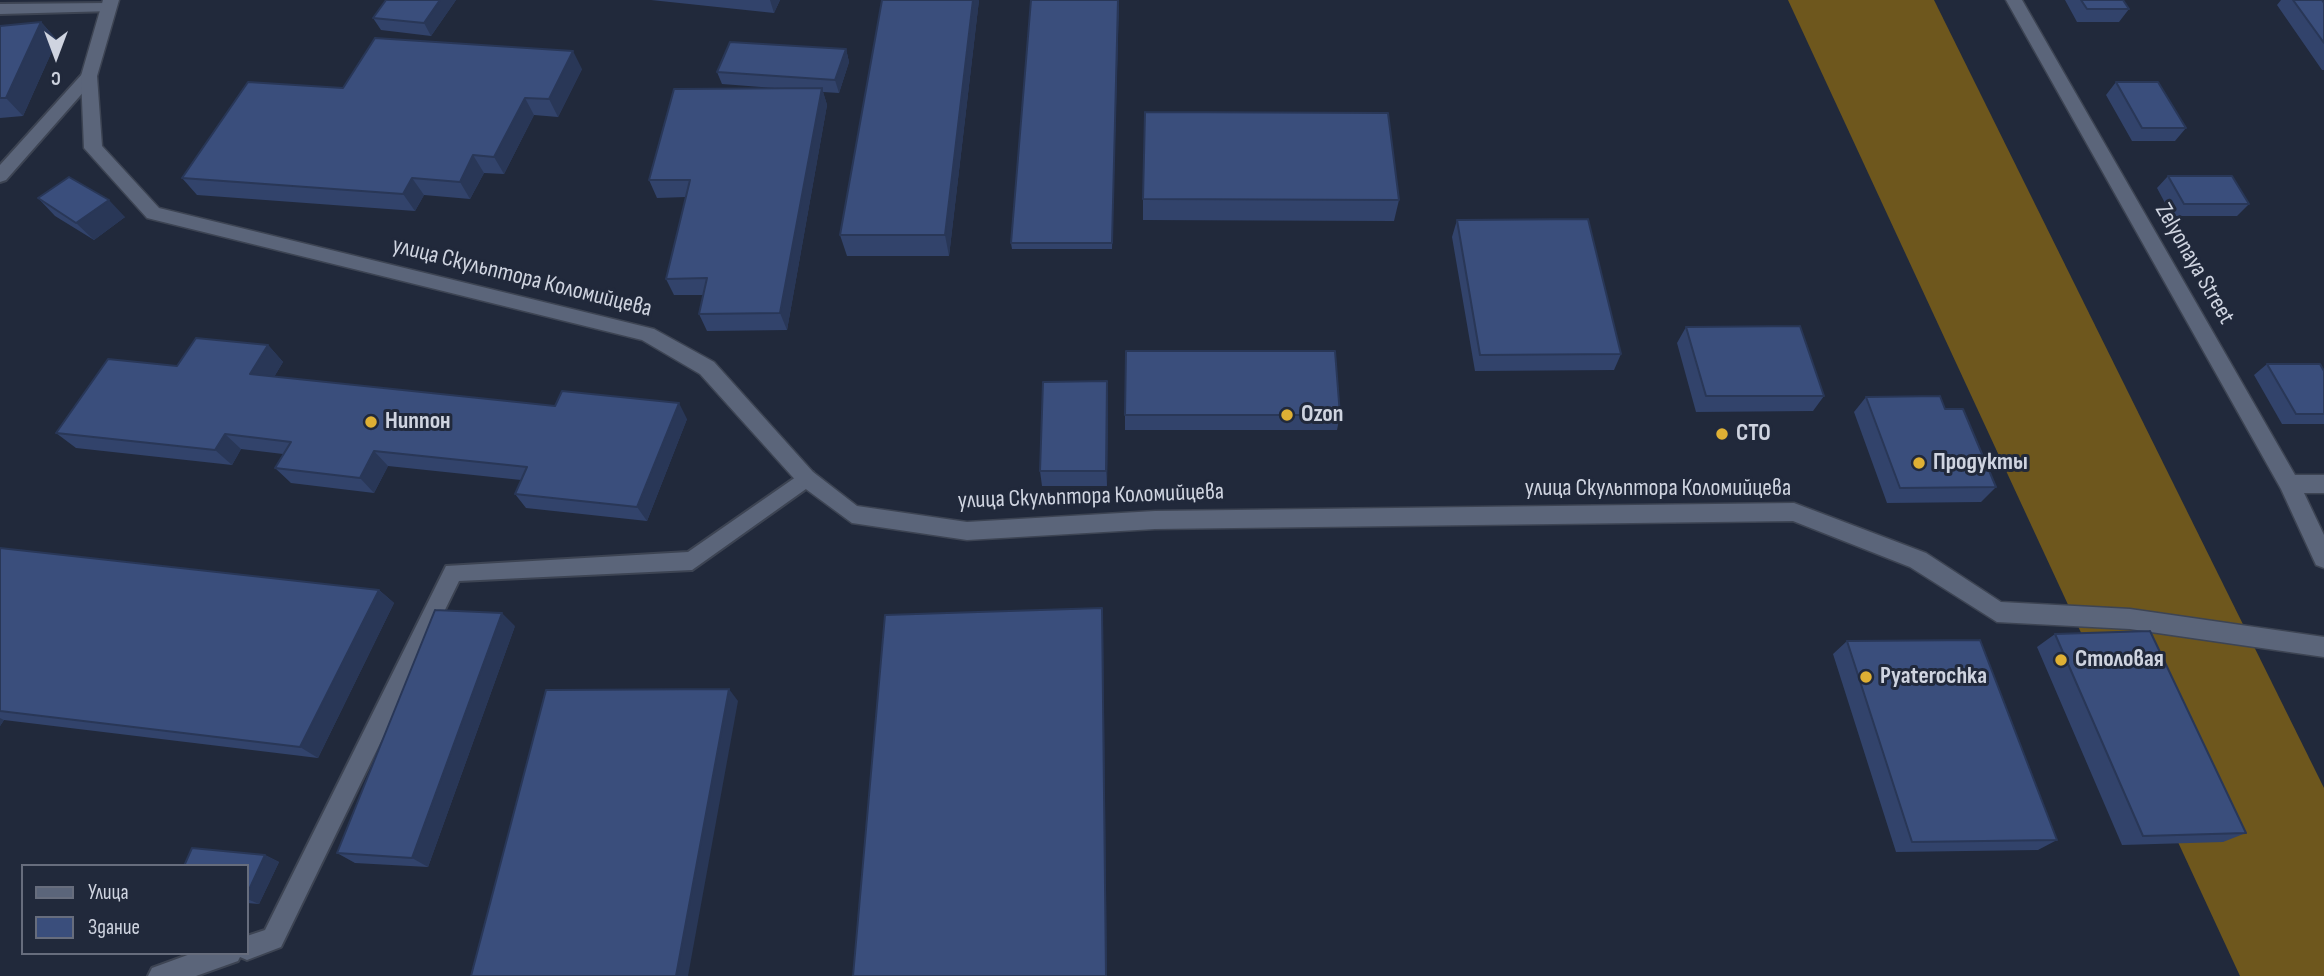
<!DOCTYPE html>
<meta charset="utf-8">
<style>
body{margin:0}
#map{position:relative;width:2324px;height:976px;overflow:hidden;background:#21293b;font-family:"Sofia Sans Condensed",sans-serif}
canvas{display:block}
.legend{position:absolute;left:21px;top:864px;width:228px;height:91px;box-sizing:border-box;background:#21293b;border:2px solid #676d7d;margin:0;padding:9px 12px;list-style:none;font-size:21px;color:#cfd4e0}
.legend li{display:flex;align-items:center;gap:14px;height:35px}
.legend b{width:35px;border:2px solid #676d7d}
.north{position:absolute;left:21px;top:21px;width:70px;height:70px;-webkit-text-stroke:5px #21293b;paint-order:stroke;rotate:180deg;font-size:19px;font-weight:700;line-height:28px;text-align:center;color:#cfd4e0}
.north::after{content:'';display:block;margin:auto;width:24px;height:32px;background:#cfd4e0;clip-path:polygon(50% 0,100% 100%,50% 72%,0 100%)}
</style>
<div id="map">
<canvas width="2324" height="976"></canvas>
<ul class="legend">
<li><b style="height:9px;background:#5b657a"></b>Улица</li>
<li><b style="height:19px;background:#3a4e7c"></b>Здание</li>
</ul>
<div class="north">С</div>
</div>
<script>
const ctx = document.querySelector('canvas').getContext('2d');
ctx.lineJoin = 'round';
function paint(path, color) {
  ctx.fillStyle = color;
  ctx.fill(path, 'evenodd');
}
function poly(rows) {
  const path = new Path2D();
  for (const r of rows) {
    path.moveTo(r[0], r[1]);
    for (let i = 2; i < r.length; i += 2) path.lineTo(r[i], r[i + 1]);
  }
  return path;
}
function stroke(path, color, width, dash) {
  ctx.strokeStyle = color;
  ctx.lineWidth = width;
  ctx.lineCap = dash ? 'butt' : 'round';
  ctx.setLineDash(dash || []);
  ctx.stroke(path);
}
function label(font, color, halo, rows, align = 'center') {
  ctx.font = font + ' "Sofia Sans Condensed",sans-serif';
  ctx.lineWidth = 6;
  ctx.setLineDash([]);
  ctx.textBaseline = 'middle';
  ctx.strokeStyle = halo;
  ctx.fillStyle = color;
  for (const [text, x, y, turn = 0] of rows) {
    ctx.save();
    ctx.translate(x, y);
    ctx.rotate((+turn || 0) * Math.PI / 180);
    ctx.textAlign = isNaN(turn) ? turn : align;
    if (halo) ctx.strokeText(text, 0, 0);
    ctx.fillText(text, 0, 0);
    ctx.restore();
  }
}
paint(poly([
 [1788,0,1934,0,2324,788,2324,976,2240,976]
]), '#6e571d');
const service = poly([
 [108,3,113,5,113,11,0,14,0,4,108,3],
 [89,71,94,72,94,80,6,180,0,182,0,165,84,72,89,71],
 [806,470,813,472,816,478,813,484,692,570,459,581,281,947,247,960,240,957,238,961,196,976,148,976,152,968,193,953,247,953,247,936,265,930,446,566,688,552,806,470]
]);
const minor = poly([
 [103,0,119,0,97,76,102,146,159,208,654,329,714,362,813,472,857,506,967,522,1155,511,1794,503,1926,553,2001,602,2130,609,2324,637,2324,657,2130,629,1997,622,1910,567,1793,521,1155,529,967,540,852,523,799,484,700,374,642,340,147,218,84,148,81,76,103,0],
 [2006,0,2022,0,2295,475,2324,475,2324,493,2304,493,2324,535,2324,568,2316,565,2281,489,2006,0]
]);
stroke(service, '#3d4453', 4);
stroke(minor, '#3d4453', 3);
paint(service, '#5b657a');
paint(minor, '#5b657a');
paint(poly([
 [386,0,456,0,431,36,381,30,373,18],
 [651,0,780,0,774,13],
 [882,0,979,0,949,256,847,256,840,235],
 [1119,0,1112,249,1012,249,1011,243],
 [2065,0,2123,0,2129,9,2119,22,2077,22],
 [2281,0,2322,0,2324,3,2324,70,2322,70,2277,5],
 [41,22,57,40,23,116,0,118,0,26],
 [846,49,849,62,839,93,823,92,827,105,787,330,707,331,699,314,703,295,674,295,666,279,686,197,657,198,649,180,774,88,722,84,717,72],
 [582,69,558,117,534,115,504,174,484,173,470,199,424,195,415,211,197,195,182,178,343,88],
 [2116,82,2186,128,2175,141,2132,141,2106,95],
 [2168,176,2249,204,2237,216,2172,216,2157,188],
 [38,198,125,217,94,240,55,216],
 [1143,199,1399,200,1394,221,1143,220],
 [1457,220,1621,354,1614,370,1475,371,1452,237],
 [1686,327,1824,396,1813,411,1696,412,1677,343],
 [268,345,283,362,274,377,687,419,647,521,526,508,515,494,521,480,388,466,374,493,291,483,275,468,283,454,241,449,232,465,76,448,56,433,177,366],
 [2267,364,2324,371,2324,424,2282,424,2254,375],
 [1107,381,1108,397,1107,486,1042,486,1040,471],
 [1866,397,1945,409,1996,487,1981,502,1887,503,1854,412],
 [1125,415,1340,415,1337,430,1125,430],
 [0,548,379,590,394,603,318,758,4,720,0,726],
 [515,626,428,867,355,863,337,853],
 [2055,634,2246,833,2223,842,2122,845,2037,647],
 [1847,641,2057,840,2038,850,1896,852,1833,654],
 [265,855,279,862,259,904,247,903,247,866]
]), '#32436b');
paint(poly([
 [440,0,456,0,431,36,424,23],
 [770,0,780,0,774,13],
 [973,0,979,0,949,256,945,235],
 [41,22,57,40,23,116,6,98],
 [846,49,849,62,839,93,835,80],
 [573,51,582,69,558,117,549,99],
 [822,88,827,105,787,330,780,313],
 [525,98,534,115,504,174,494,157],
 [473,155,484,173,470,199,460,182],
 [412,178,424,195,415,211,403,194],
 [109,200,125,217,94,240,76,223],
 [268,345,283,362,266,390,250,374],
 [1107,381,1108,397,1107,486,1106,471],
 [679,403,687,419,647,521,637,507],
 [225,434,241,449,232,465,215,450],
 [374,451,388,466,374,493,360,478],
 [379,590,394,603,318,758,300,747],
 [1102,608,1103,621,1107,976,1106,976],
 [502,613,515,626,428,867,412,858],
 [729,689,738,701,688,976,676,976],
 [0,718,4,720,0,726],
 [265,855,279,862,259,904,247,899,247,894]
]), '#293757');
const building = poly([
 [386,0,440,0,424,23,373,18,386,0],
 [882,0,973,0,945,235,840,235,882,0],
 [1031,0,1118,0,1112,243,1011,243,1031,0],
 [2081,0,2123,0,2129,9,2087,9,2081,0],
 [2293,0,2322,0,2324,3,2324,43,2293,0],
 [41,22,6,98,0,98,0,26,41,22],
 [375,38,573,51,549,99,525,98,494,157,473,155,460,182,412,178,403,194,182,178,248,82,343,88,375,38],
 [730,42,846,49,835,80,717,72,730,42],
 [2116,82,2158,82,2186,128,2142,128,2116,82],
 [822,88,780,313,699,314,707,278,666,279,690,180,649,180,674,89,822,88],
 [1145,112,1388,113,1399,200,1143,199,1145,112],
 [2168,176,2232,176,2249,204,2184,204,2168,176],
 [69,177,109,200,76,223,38,198,69,177],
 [1588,219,1621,354,1480,355,1457,220,1588,219],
 [1800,326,1824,396,1706,396,1686,327,1800,326],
 [196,338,268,345,250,374,555,406,562,391,679,403,637,507,515,494,527,467,374,451,360,478,275,468,291,442,225,434,215,450,56,433,108,359,177,366,196,338],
 [1126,351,1335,351,1340,415,1125,415,1126,351],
 [2267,364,2320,364,2324,371,2324,414,2296,414,2267,364],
 [1107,381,1106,471,1040,471,1043,382,1107,381],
 [1940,396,1945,409,1963,409,1996,487,1900,488,1866,397,1940,396],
 [0,548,379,590,300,747,0,711,0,548],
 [1102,608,1106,976,853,976,885,615,1102,608],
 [435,610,502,613,412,858,337,853,435,610],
 [2150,631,2246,833,2143,836,2055,634,2150,631],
 [1980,640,2057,840,1912,842,1847,641,1980,640],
 [729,689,676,976,471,976,546,690,729,689],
 [192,848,265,855,247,894,247,866,184,866,192,848]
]);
paint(building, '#3a4e7c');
stroke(building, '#293757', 2);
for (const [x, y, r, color] of [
 [1287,415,7,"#dfb034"],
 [371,422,7,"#dfb034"],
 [1722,434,7,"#dfb034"],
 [1919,463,7,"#dfb034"],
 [2061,660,7,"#dfb034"],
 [1866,677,7,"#dfb034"]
]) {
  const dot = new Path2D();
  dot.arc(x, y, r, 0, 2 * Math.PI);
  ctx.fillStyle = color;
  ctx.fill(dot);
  stroke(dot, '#21293b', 2.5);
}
label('24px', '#cfd4e0', '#21293b', [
 ["Zelyonaya Street",2194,264,60],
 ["улица Скульптора Коломийцева",522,278,14],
 ["улица Скульптора Коломийцева",1658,489],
 ["улица Скульптора Коломийцева",1091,497,-2]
]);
label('bold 24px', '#cfd4e0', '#21293b', [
 ["Ozon",1301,415],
 ["Ниппон",385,422],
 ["СТО",1736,434],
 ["Продукты",1933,463],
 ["Столовая",2075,660],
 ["Pyaterochka",1880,677]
], 'left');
</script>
